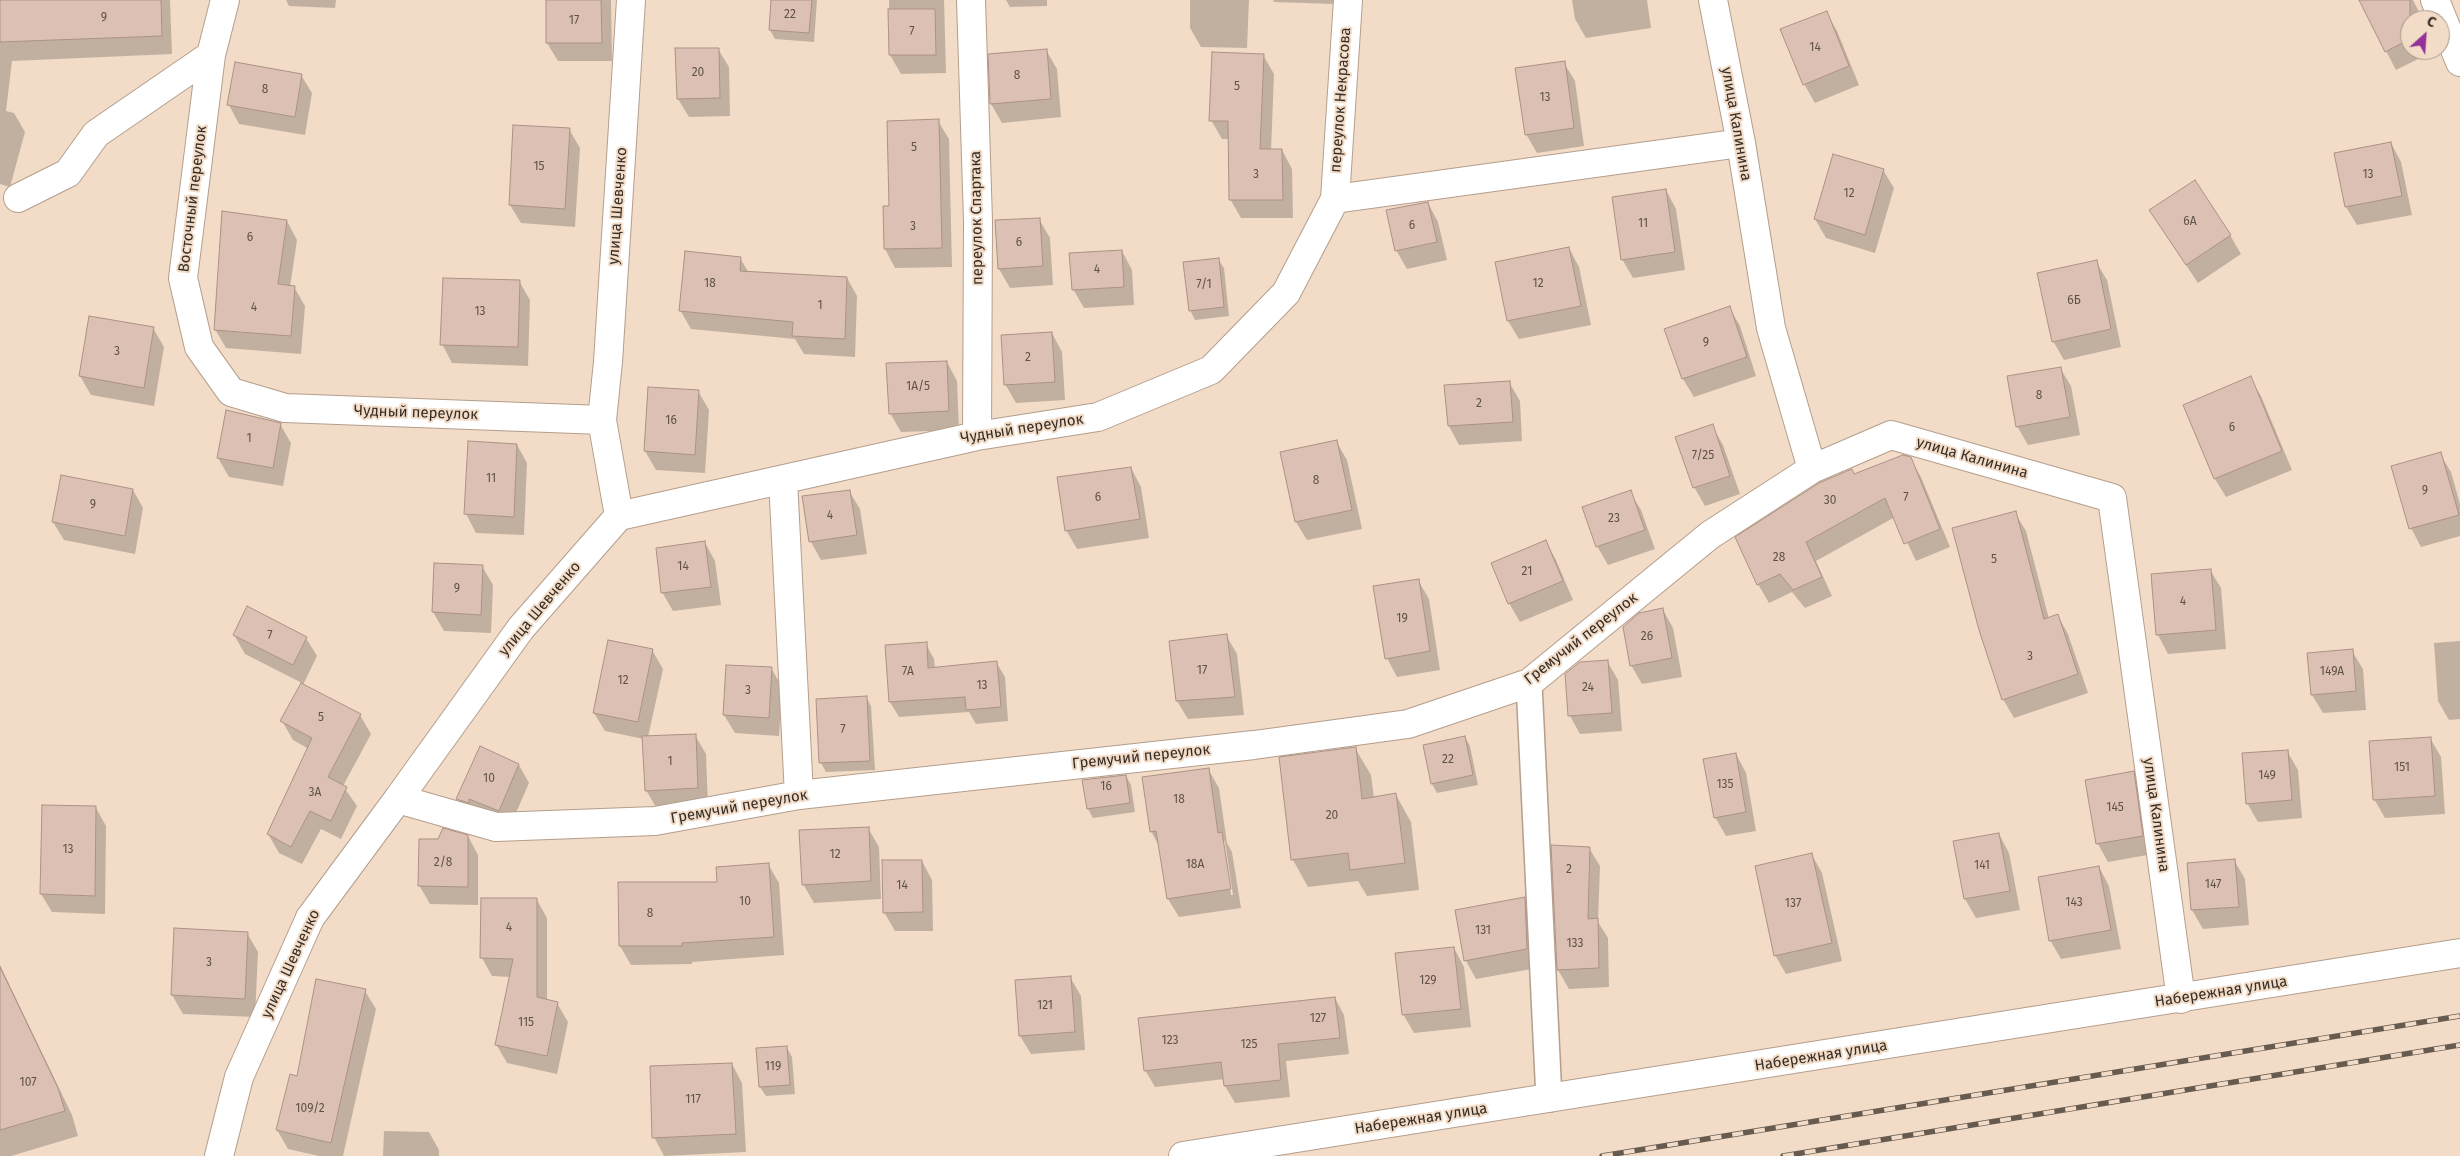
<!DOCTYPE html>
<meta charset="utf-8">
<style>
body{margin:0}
#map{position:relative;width:2460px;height:1156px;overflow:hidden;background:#f2dcc8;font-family:"Fira Sans",sans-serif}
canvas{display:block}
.north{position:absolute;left:2400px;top:10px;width:50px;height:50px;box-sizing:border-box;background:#f2dcc8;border:1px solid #a69687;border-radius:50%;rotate:26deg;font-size:14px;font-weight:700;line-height:20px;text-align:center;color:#352d25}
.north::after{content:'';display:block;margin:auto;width:18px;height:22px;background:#943299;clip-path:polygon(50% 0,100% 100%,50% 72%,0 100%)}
</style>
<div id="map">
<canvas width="2460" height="1156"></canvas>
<div class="north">С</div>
</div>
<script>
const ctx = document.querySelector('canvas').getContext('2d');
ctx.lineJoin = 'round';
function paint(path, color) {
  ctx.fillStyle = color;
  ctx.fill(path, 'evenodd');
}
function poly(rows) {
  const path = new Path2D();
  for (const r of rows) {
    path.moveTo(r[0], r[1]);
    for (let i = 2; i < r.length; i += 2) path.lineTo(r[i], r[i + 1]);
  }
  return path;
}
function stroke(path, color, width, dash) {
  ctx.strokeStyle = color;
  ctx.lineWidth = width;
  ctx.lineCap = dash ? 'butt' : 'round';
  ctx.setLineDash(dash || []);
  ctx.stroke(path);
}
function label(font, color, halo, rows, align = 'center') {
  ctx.font = font + ' "Fira Sans",sans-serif';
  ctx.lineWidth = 4;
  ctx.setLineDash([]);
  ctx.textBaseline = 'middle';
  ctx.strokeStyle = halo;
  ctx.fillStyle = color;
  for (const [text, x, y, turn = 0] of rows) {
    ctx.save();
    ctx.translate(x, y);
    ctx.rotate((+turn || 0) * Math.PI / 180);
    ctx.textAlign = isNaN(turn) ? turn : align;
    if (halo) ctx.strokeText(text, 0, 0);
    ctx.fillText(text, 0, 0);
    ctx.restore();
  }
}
paint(poly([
 [0,0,170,0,172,54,12,61,6,111,14,113,25,132,10,187,0,184],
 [286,0,336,0,335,8,289,6],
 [547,0,611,0,612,61,558,61,547,43],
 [772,0,817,0,814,42,775,39,770,30],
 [889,0,944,0,946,73,901,74,890,55],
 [1006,0,1047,0,1047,6,1010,7],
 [1190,0,1249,0,1247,48,1201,47,1190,28],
 [1273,0,1334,0,1334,4,1274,2],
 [1572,0,1647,0,1651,28,1586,38,1575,19],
 [2371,0,2413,0,2423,20,2410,20,2410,50,2436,50,2396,70,2386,51],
 [1826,12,1837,31,1859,85,1815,103,1804,84],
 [718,49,729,67,730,116,689,117,678,99],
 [1046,50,1057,69,1061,117,1002,123,991,104,990,55],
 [1263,55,1274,74,1271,151,1282,150,1292,169,1293,218,1241,218,1230,199,1230,139,1222,139,1211,120],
 [1564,63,1575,81,1584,146,1537,153,1526,134],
 [301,75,312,93,305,135,239,124,229,105],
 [938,121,949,139,952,267,895,268,885,249,884,207,890,207],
 [569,129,580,148,575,227,521,223,510,205],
 [2391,143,2401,162,2412,215,2357,225,2346,207,2336,154],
 [1883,170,1894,188,1875,253,1826,238,1815,219],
 [1666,190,1676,209,1685,270,1633,278,1622,259],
 [1428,203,1438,222,1447,260,1407,269,1396,250],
 [1039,219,1050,238,1053,285,1010,288,999,269,996,221],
 [287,221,297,240,290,287,294,287,305,306,301,354,226,348,215,329],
 [2162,229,2230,235,2241,254,2198,283],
 [1569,248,1579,267,1591,325,1519,339,1508,321],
 [1122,251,1132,270,1134,305,1084,308,1073,289],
 [740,258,749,273,847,278,857,296,855,357,804,354,795,339,691,329,680,310],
 [1218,259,1224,268,1229,316,1195,320,1190,310],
 [2096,262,2107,280,2121,347,2064,360,2053,341],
 [519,281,530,300,528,366,452,363,442,344],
 [1729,307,1740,326,1756,376,1694,397,1683,379,1666,329],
 [153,328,164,347,154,406,91,395,80,376],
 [1052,333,1062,352,1065,400,1016,403,1005,384],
 [947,362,957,381,959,430,901,432,890,413],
 [2060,368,2071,386,2080,435,2028,445,2017,426],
 [2250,378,2261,396,2292,470,2226,497,2215,479],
 [1509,382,1520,401,1522,441,1459,445,1449,426,1446,387],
 [650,388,698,391,709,410,705,473,656,470,645,451],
 [280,424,291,443,283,486,229,477,218,458],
 [1712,426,1723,445,1740,494,1705,506,1694,487],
 [1336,441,1347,460,1362,529,1307,540,1296,522,1282,453],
 [517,445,527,463,524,535,476,533,466,514],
 [2440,454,2451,472,2460,504,2460,536,2421,547,2411,528],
 [1910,458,1921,477,1950,547,1916,561,1895,517,1816,561,1832,596,1805,608,1792,592,1769,603,1758,584,1854,476],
 [1131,468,1141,487,1149,538,1077,549,1066,530],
 [133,490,143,508,135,554,64,540,53,522],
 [849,491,860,509,867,554,821,560,811,542],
 [1630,492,1641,510,1655,549,1608,565,1597,546],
 [2015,513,2026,531,2049,619,2058,616,2068,634,2088,693,2014,718,2003,699],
 [1546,542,1556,560,1573,600,1520,622,1509,603],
 [705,543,715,561,721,605,673,611,662,592],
 [482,566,493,585,491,633,444,631,433,612],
 [2210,570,2221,588,2226,649,2168,654,2158,635,2152,575],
 [1418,580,1429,599,1440,670,1397,677,1387,658],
 [1663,610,1673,628,1682,677,1642,684,1631,665],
 [234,635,306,638,317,656,303,685,360,715,371,734,343,786,357,806,341,839,321,829,302,864,279,853,268,834,309,749,293,740,282,721,302,683,245,654],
 [1226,635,1237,654,1244,715,1188,719,1177,701],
 [2460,641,2460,719,2449,720,2438,701,2434,643],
 [926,644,934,659,935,668,996,662,1005,677,1008,721,976,724,969,712,899,717,890,702,887,646],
 [652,650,663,669,648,737,695,735,706,754,708,806,657,809,646,790,644,739,605,731,594,713],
 [2352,651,2363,669,2366,710,2323,713,2312,695],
 [1607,661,1618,680,1622,731,1580,734,1570,716],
 [771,668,782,687,779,736,735,733,724,715],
 [866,697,871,706,875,770,826,772,821,763,817,700],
 [1465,737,1470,746,1478,785,1437,793,1432,784,1424,746],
 [2430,738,2441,757,2445,814,2385,818,2374,799],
 [1355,748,1371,775,1374,798,1396,795,1411,822,1419,890,1367,896,1358,881,1308,887,1293,860],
 [2287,751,2298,770,2302,818,2258,822,2247,803],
 [1736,754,1746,773,1756,831,1726,836,1715,817],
 [519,765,529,783,509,829,468,818,458,799],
 [1208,769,1219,788,1227,843,1232,852,1241,908,1179,917,1168,899,1160,848,1151,831],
 [1222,838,1225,842,1233,895,1231,895],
 [2133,773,2144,791,2153,854,2108,862,2098,844],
 [1126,776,1131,785,1135,812,1093,818,1088,809,1083,781],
 [96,808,106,826,105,914,52,912,41,894],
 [868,828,879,847,881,899,814,903,803,884],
 [1999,834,2009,853,2020,910,1976,918,1965,899,1955,842],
 [468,836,478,855,478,905,430,904,419,885,439,840],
 [1553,847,1589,848,1600,866,1598,922,1608,938,1609,987,1569,989,1558,970],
 [1812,855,1822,873,1842,961,1786,974,1775,955],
 [2234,860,2245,879,2249,925,2203,929,2192,910,2188,864],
 [922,861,932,880,933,931,895,931,884,912],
 [768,864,779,883,784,955,692,962,692,964,631,965,620,946,718,883],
 [2099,867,2109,886,2121,949,2061,959,2050,940],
 [1524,898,1535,917,1537,968,1476,979,1466,961],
 [537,900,547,918,547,1001,557,1003,568,1022,557,1074,507,1063,496,1044,510,977,492,976,482,958],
 [247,933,258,952,255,1017,183,1014,172,995],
 [1454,948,1464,967,1471,1027,1414,1033,1403,1014],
 [0,965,72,1115,78,1136,11,1156,0,1156],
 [1070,977,1081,996,1085,1050,1031,1054,1020,1036],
 [365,991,376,1009,343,1156,319,1156,288,1149,277,1130,298,1077],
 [1335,998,1344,1015,1349,1054,1286,1061,1290,1097,1235,1103,1225,1086,1225,1079,1155,1087,1145,1070],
 [787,1048,792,1057,795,1094,766,1096,760,1087],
 [732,1064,742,1083,746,1152,664,1156,654,1137],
 [384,1131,429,1132,439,1150,439,1156,383,1156]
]), '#0003');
const building = poly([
 [0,0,161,0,162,36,0,42,0,0],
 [546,0,601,0,602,43,546,43,546,0],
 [771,0,812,0,809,33,769,30,771,0],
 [2359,0,2410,0,2410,39,2385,52,2359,0],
 [888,9,935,9,936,55,889,55,888,9],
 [1827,11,1849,66,1803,85,1780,29,1827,11],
 [675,48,719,48,720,98,677,99,675,48],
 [1047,49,1051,99,990,104,988,54,1047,49],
 [1212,52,1264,54,1260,149,1282,149,1283,200,1229,200,1228,121,1209,121,1212,52],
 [1565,61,1574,128,1525,135,1515,68,1565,61],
 [235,62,302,74,295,117,227,105,235,62],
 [939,119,942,248,884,249,883,206,889,206,887,121,939,119],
 [513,125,570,128,565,209,509,205,513,125],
 [2391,142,2402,196,2345,207,2334,153,2391,142],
 [1833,154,1884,169,1865,235,1814,219,1833,154],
 [2195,180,2231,235,2186,265,2149,210,2195,180],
 [1666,189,1675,252,1621,260,1612,197,1666,189],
 [1428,202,1437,242,1395,251,1386,210,1428,202],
 [222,211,287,220,278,284,295,286,291,336,214,330,222,211],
 [1040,218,1043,266,998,269,995,220,1040,218],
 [1569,247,1581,306,1507,321,1495,262,1569,247],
 [1122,250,1124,287,1072,290,1069,253,1122,250],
 [685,251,741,257,740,271,847,277,845,339,792,336,793,322,679,311,685,251],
 [1219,258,1224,307,1189,311,1183,262,1219,258],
 [2097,260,2111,329,2052,342,2037,273,2097,260],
 [443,278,520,280,518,347,440,345,443,278],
 [1730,306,1747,357,1682,379,1664,329,1730,306],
 [89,316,154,327,144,388,79,376,89,316],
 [1052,332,1055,382,1004,385,1001,335,1052,332],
 [947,361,949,411,889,414,886,363,947,361],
 [2061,367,2070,417,2016,427,2007,376,2061,367],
 [2251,376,2282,451,2214,479,2183,405,2251,376],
 [1510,381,1513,422,1448,426,1444,385,1510,381],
 [648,387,699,390,695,455,644,451,648,387],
 [226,410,281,423,273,468,217,458,226,410],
 [1713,424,1730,476,1693,488,1675,437,1713,424],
 [1337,440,1352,510,1295,522,1280,452,1337,440],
 [468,441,517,444,514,517,464,514,468,441],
 [2441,452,2459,515,2409,529,2391,466,2441,452],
 [1903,455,1911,457,1940,529,1904,544,1885,498,1806,542,1822,577,1793,590,1780,574,1757,585,1735,537,1819,483,1852,469,1854,474,1903,455],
 [1131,467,1140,519,1065,531,1057,477,1131,467],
 [61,475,133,489,125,536,52,522,61,475],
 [850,490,857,535,809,542,802,496,850,490],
 [1631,490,1645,530,1596,547,1582,507,1631,490],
 [2016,511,2044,619,2058,614,2078,674,2002,700,1979,630,1952,528,2016,511],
 [1546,540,1563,581,1508,604,1491,563,1546,540],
 [705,541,711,587,661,593,656,548,705,541],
 [434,563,483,565,481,615,432,612,434,563],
 [2211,569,2216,630,2156,635,2151,574,2211,569],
 [1419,579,1430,651,1385,659,1373,586,1419,579],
 [247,606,307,637,293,665,233,635,247,606],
 [1663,608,1672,658,1630,666,1623,627,1639,613,1663,608],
 [1227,634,1235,697,1176,701,1169,641,1227,634],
 [608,640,653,649,638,722,593,713,608,640],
 [927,642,928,668,997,661,1001,707,966,710,965,697,889,702,885,645,927,642],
 [2353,649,2356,691,2311,695,2307,653,2353,649],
 [1608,660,1612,713,1568,716,1565,674,1580,662,1608,660],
 [726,665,772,667,769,718,723,715,726,665],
 [301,683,361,714,328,777,347,787,331,821,310,811,291,847,267,834,312,738,280,721,301,683],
 [867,696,870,761,819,763,816,699,867,696],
 [696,734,698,788,645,791,642,736,696,734],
 [1465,736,1473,775,1431,784,1423,745,1465,736],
 [2431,737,2435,796,2373,800,2369,741,2431,737],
 [480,746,519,764,499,811,469,799,469,803,456,799,480,746],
 [1356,747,1362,799,1396,793,1405,863,1350,870,1348,853,1291,860,1279,757,1356,747],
 [2288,750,2292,800,2246,804,2242,753,2288,750],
 [1736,753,1746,812,1714,818,1703,759,1736,753],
 [1209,768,1218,833,1222,832,1231,889,1167,899,1156,831,1150,832,1142,777,1209,768],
 [2134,771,2143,836,2096,844,2085,780,2134,771],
 [1126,775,1130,803,1087,809,1082,780,1126,775],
 [42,805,96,806,95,896,40,894,42,805],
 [869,827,871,881,802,885,799,830,869,827],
 [443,828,468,835,468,887,418,886,419,839,438,839,443,828],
 [1999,833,2010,891,1964,899,1953,841,1999,833],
 [1551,845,1590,847,1588,919,1598,918,1599,968,1557,970,1551,845],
 [1812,853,1832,943,1774,956,1755,866,1812,853],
 [2235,859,2239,907,2191,910,2187,863,2235,859],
 [882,860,922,860,923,912,883,913,882,860],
 [769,863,774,937,682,943,682,946,619,946,618,882,717,882,716,867,769,863],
 [2099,866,2111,930,2049,941,2038,877,2099,866],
 [1525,897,1527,949,1464,961,1455,910,1525,897],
 [481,898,537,898,537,997,558,1002,547,1056,495,1045,513,959,480,958,481,898],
 [174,928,248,932,245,999,171,995,174,928],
 [1454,947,1461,1009,1402,1015,1395,953,1454,947],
 [0,967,58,1088,65,1111,0,1130,0,967],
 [1071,976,1075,1032,1019,1036,1015,980,1071,976],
 [316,979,366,989,331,1143,276,1130,290,1074,297,1076,316,979],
 [1335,997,1340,1038,1278,1044,1281,1080,1224,1086,1221,1062,1144,1071,1138,1018,1335,997],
 [787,1046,790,1085,759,1087,756,1048,787,1046],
 [732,1063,736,1134,652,1138,650,1066,732,1063]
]);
paint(building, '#dcc0b4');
stroke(building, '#ab9185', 1);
const service = poly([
 [1529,683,1549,1099]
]);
const pedestrian = poly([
 [310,918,398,799]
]);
const minor = poly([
 [225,0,211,55,183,278,199,347,231,392,285,408,602,420],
 [631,0,608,362,602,420,619,516,521,628,398,799,496,827,655,821,799,795,1254,745,1408,724,1529,683,1710,535,1812,469],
 [971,0,978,221,977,436],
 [1713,0,1741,143,1771,328,1812,469,1891,435,2112,498,2181,999],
 [2435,0,2460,62],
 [18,198,68,173,96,134,211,55],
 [1335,199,1741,143],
 [783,480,799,795],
 [619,516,977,436,1098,417,1211,370,1286,293,1335,199,1348,0],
 [219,1156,239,1077,310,918]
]);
const tertiary = poly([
 [1183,1156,2460,953]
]);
stroke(service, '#b49e8c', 28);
stroke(pedestrian, '#b49e8c', 30);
stroke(minor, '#b49e8c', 30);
stroke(tertiary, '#b49e8c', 30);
stroke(service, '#fff', 25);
stroke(pedestrian, '#fff', 28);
stroke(minor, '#fff', 28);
stroke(tertiary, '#fff', 28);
const rail = poly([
 [1602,1156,2460,1016],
 [1783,1156,2460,1045]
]);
stroke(rail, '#675b50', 5.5);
stroke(rail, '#f2dcc8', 4, [11]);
label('12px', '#5f5249', null, [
 ["22",790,15],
 ["9",104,18],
 ["17",574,21],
 ["7",912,32],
 ["14",1815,48],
 ["20",698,73],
 ["8",1017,76],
 ["5",1237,87],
 ["8",265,90],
 ["13",1545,98],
 ["5",914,148],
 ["15",539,167],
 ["3",1256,175],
 ["13",2368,175],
 ["12",1849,194],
 ["6А",2190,222],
 ["11",1643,224],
 ["6",1412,226],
 ["3",913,227],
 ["6",250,238],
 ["6",1019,243],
 ["4",1097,270],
 ["18",710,284],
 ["12",1538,284],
 ["7/1",1204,285],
 ["6Б",2074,301],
 ["1",820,306],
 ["4",254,308],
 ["13",480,312],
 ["9",1706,343],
 ["3",117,352],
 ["2",1028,358],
 ["1А/5",918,387],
 ["8",2039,396],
 ["2",1479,404],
 ["16",671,421],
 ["6",2232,428],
 ["1",249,439],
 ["7/25",1703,456],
 ["11",491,479],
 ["8",1316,481],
 ["9",2425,491],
 ["6",1098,498],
 ["7",1906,498],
 ["30",1830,501],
 ["9",93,505],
 ["4",830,516],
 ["23",1614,519],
 ["28",1779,558],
 ["5",1994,560],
 ["14",683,567],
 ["21",1527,572],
 ["9",457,589],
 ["4",2183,602],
 ["19",1402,619],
 ["7",270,636],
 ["26",1647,637],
 ["3",2030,657],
 ["17",1202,671],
 ["7А",908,672],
 ["149А",2332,672],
 ["12",623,681],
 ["13",982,686],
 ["24",1588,688],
 ["3",748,691],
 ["5",321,718],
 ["7",843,730],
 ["22",1448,760],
 ["1",670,762],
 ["151",2402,768],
 ["149",2267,776],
 ["10",489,779],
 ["135",1725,785],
 ["16",1106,787],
 ["3А",315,793],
 ["18",1179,800],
 ["145",2115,808],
 ["20",1332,816],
 ["13",68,850],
 ["12",835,855],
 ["2/8",443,863],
 ["18А",1195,865],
 ["141",1982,866],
 ["2",1569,870],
 ["147",2213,885],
 ["14",902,886],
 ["10",745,902],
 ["143",2074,903],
 ["137",1793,904],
 ["8",650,914],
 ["4",509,928],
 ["131",1483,931],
 ["133",1575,944],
 ["3",209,963],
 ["129",1428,981],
 ["121",1045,1006],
 ["127",1318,1019],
 ["115",526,1023],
 ["123",1170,1041],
 ["125",1249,1045],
 ["119",773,1067],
 ["107",28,1083],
 ["117",693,1100],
 ["109/2",310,1109]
]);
label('15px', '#352d25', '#f2dcc8', [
 ["переулок Некрасова",1341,100,-86],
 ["улица Калинина",1736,124,80],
 ["Восточный переулок",193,199,-83],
 ["улица Шевченко",618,206,-86],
 ["переулок Спартака",977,218,-91],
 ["Чудный переулок",416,413,2],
 ["Чудный переулок",1022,429,-9],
 ["улица Калинина",1972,458,16],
 ["улица Шевченко",540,609,-50],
 ["Гремучий переулок",1581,639,-38],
 ["Гремучий переулок",1141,757,-6],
 ["Гремучий переулок",739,807,-10],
 ["улица Калинина",2156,815,82],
 ["улица Шевченко",291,964,-65],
 ["Набережная улица",2221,992,-9],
 ["Набережная улица",1821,1056,-9],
 ["Набережная улица",1421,1119,-9]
]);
</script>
